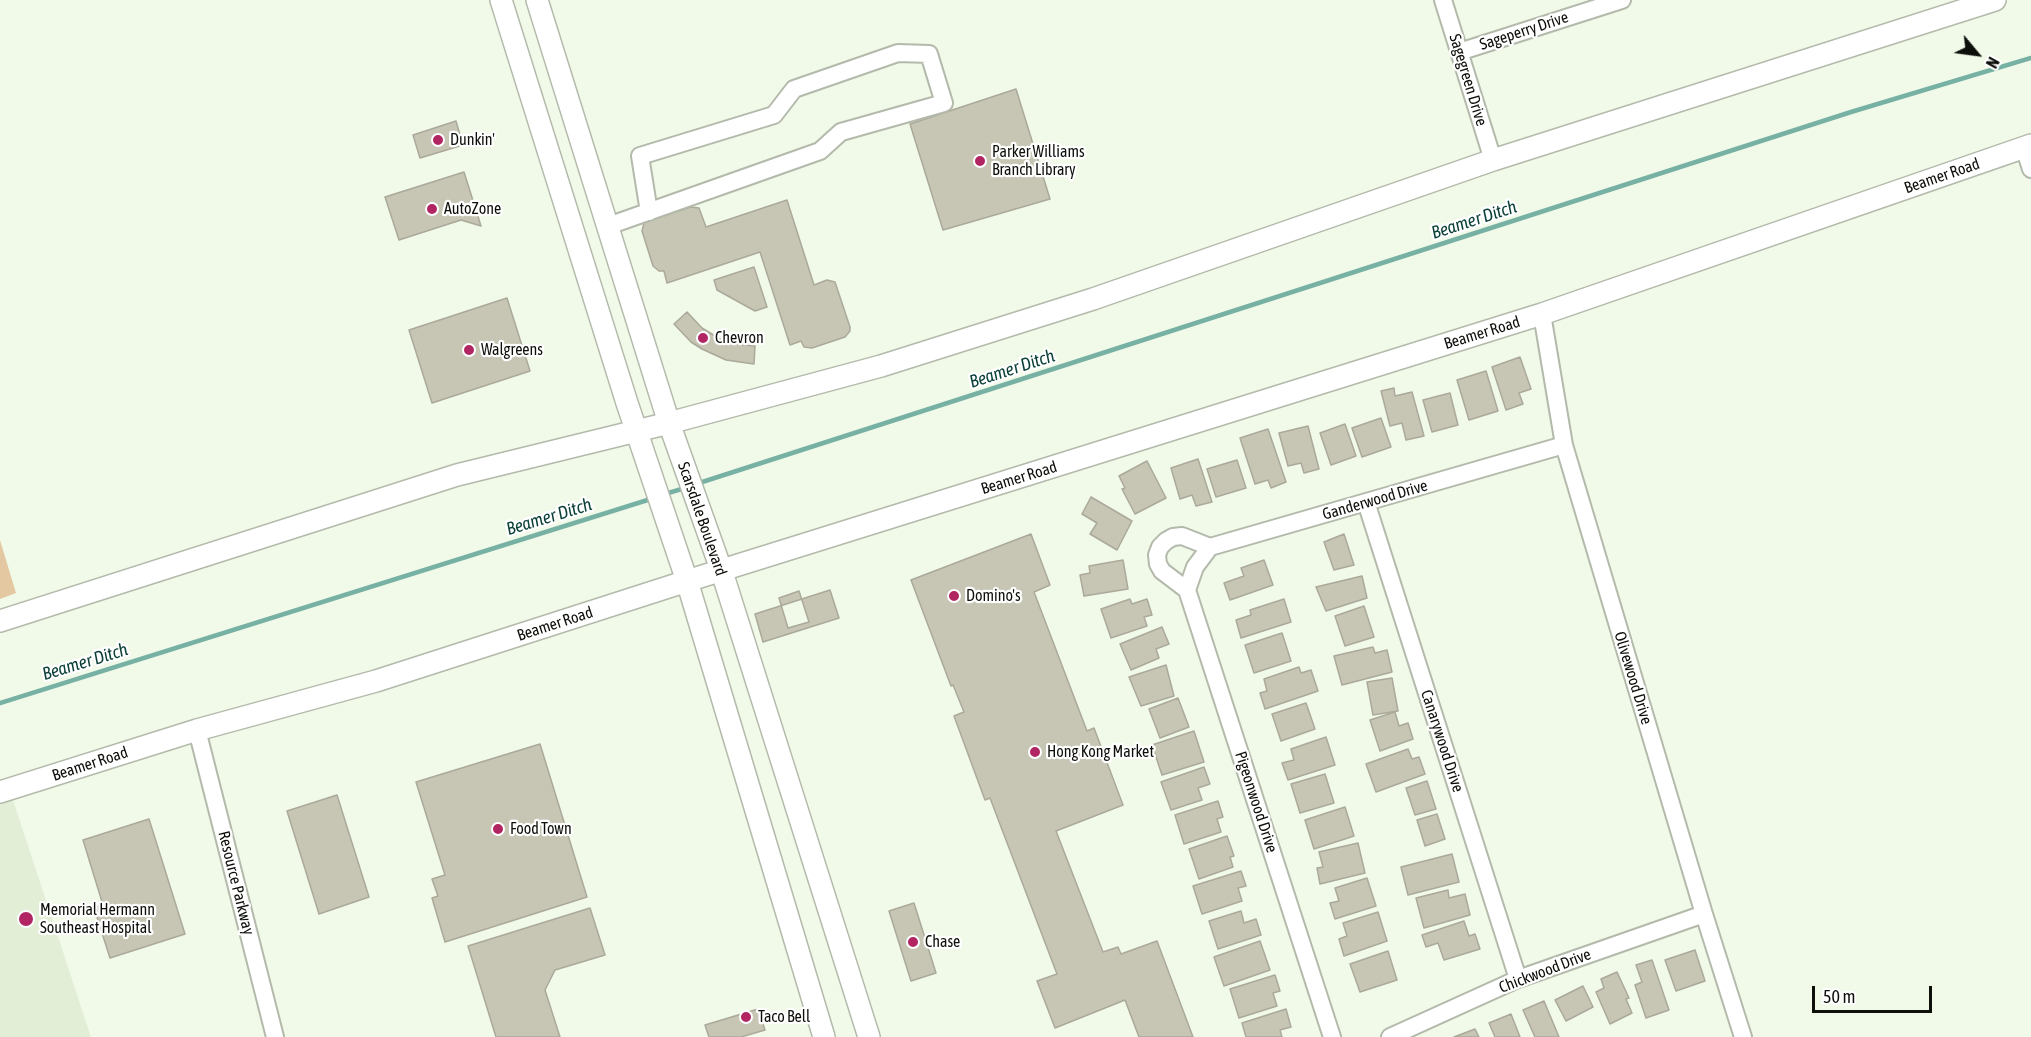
<!DOCTYPE html>
<style>
body{margin:0}
#map{position:relative;width:2031px;height:1037px;overflow:hidden;background:#f1f9e9;font-family:"Asap Condensed",sans-serif}
canvas{display:block}
.north{position:absolute;left:1947px;top:24px;width:60px;height:60px;-webkit-text-stroke:4px #fff;paint-order:stroke;rotate:119deg;font-size:16px;font-weight:700;line-height:24px;text-align:center;color:#0d100a}
.north::after{content:'';display:block;margin:auto;width:21px;height:27px;background:#0d100a;clip-path:polygon(50% 0,100% 100%,50% 72%,0 100%)}
.scale{position:absolute;left:1812px;top:986px;width:120px;height:27px;box-sizing:border-box;border:3px solid #0d100a;border-top:0;padding-left:8px;font-size:18px;line-height:21px;white-space:nowrap;color:#0d100a;-webkit-text-stroke:4px #fff;paint-order:stroke}
</style>
<div id="map">
<canvas width="2031" height="1037"></canvas>
<div class="north">N</div>
<div class="scale">50 m</div>
</div>
<script>
const ctx = document.querySelector('canvas').getContext('2d');
ctx.lineJoin = 'round';
function paint(path, color) {
  ctx.fillStyle = color;
  ctx.fill(path, 'evenodd');
}
function poly(rows) {
  const path = new Path2D();
  for (const r of rows) {
    path.moveTo(r[0], r[1]);
    for (let i = 2; i < r.length; i += 2) path.lineTo(r[i], r[i + 1]);
  }
  return path;
}
function stroke(path, color, width, dash) {
  ctx.strokeStyle = color;
  ctx.lineWidth = width;
  ctx.lineCap = dash ? 'butt' : 'round';
  ctx.setLineDash(dash || []);
  ctx.stroke(path);
}
function label(font, color, halo, rows, align = 'center') {
  ctx.font = font + ' "Asap Condensed",sans-serif';
  ctx.lineWidth = 4.5;
  ctx.setLineDash([]);
  ctx.textBaseline = 'middle';
  ctx.strokeStyle = halo;
  ctx.fillStyle = color;
  for (const [text, x, y, turn = 0] of rows) {
    ctx.save();
    ctx.translate(x, y);
    ctx.rotate((+turn || 0) * Math.PI / 180);
    ctx.textAlign = isNaN(turn) ? turn : align;
    if (halo) ctx.strokeText(text, 0, 0);
    ctx.fillText(text, 0, 0);
    ctx.restore();
  }
}
paint(poly([
 [12,797,91,1037,0,1037,0,801]
]), '#e3eed6');
paint(poly([
 [0,540,16,593,0,599]
]), '#e3c8a2');
stroke(poly([
 [696,484,1851,112,2031,58],
 [665,494,685,488],
 [0,703,654,498]
]), '#77b1a4', 4.5);
const building = poly([
 [1016,89,1050,199,943,230,910,124,1016,89],
 [456,121,463,145,420,158,413,135,456,121],
 [464,172,481,226,461,220,399,240,385,197,464,172],
 [787,200,814,285,827,280,835,282,850,327,850,331,845,337,812,348,804,347,801,341,790,345,760,252,667,283,664,271,659,271,653,266,642,231,644,223,647,221,691,207,699,208,706,227,787,200],
 [754,267,767,307,755,311,717,290,714,280,754,267],
 [507,298,530,371,432,403,409,330,507,298],
 [687,312,702,328,720,339,743,345,755,346,754,364,726,360,702,349,691,342,674,324,687,312],
 [1520,357,1531,389,1519,393,1523,404,1506,410,1492,367,1520,357],
 [1486,371,1498,411,1469,420,1457,380,1486,371],
 [1394,388,1395,396,1412,392,1424,436,1406,440,1402,423,1390,426,1381,391,1394,388],
 [1450,393,1458,425,1432,432,1423,400,1450,393],
 [1381,418,1391,447,1362,457,1352,428,1381,418],
 [1345,424,1356,456,1331,465,1320,433,1345,424],
 [1308,426,1319,469,1304,473,1301,463,1288,466,1279,433,1308,426],
 [1268,429,1286,482,1271,488,1268,480,1255,484,1240,438,1268,429],
 [1198,459,1212,502,1196,506,1192,495,1180,499,1171,468,1198,459],
 [1237,460,1246,488,1216,497,1207,469,1237,460],
 [1147,461,1166,498,1135,514,1122,489,1125,488,1119,476,1147,461],
 [1091,497,1132,521,1117,550,1090,534,1097,523,1082,514,1091,497],
 [1031,534,1050,585,1034,592,1087,731,1094,728,1123,805,1056,831,1103,952,1118,947,1121,954,1157,941,1193,1037,1139,1037,1125,1000,1055,1028,1037,981,1057,974,990,798,985,800,954,716,964,712,953,685,951,686,911,580,1031,534],
 [1344,534,1354,565,1334,570,1324,542,1344,534],
 [1123,560,1128,589,1084,596,1080,575,1090,573,1089,566,1123,560],
 [1264,560,1273,585,1230,600,1224,583,1244,576,1241,568,1264,560],
 [1362,576,1367,598,1326,611,1316,587,1362,576],
 [830,590,839,618,763,642,755,614,830,590],
 [799,591,809,622,788,628,779,598,799,591],
 [1130,599,1132,604,1147,599,1152,615,1144,617,1147,626,1111,638,1101,609,1130,599],
 [1284,599,1291,622,1241,638,1236,620,1251,615,1250,610,1284,599],
 [1364,606,1374,637,1345,646,1335,616,1364,606],
 [1162,627,1169,644,1156,649,1159,658,1131,670,1120,644,1162,627],
 [1282,633,1291,661,1254,673,1245,645,1282,633],
 [1373,647,1375,653,1387,650,1392,672,1342,685,1334,656,1373,647],
 [1166,665,1174,696,1141,706,1129,677,1166,665],
 [1299,667,1301,673,1311,670,1318,691,1265,709,1260,693,1267,691,1264,679,1299,667],
 [1392,678,1398,711,1373,715,1367,682,1392,678],
 [1178,698,1189,727,1160,738,1149,709,1178,698],
 [1306,703,1315,729,1281,741,1272,714,1306,703],
 [1395,712,1399,726,1408,723,1413,739,1380,751,1370,720,1395,712],
 [1194,731,1204,762,1162,775,1152,745,1194,731],
 [1326,737,1335,765,1288,780,1282,763,1294,760,1291,749,1326,737],
 [540,744,587,897,445,942,432,898,438,896,432,879,445,875,416,782,540,744],
 [1408,749,1412,759,1419,757,1425,774,1376,792,1366,764,1408,749],
 [1204,767,1210,784,1198,788,1202,800,1171,810,1161,782,1204,767],
 [1325,774,1334,803,1300,813,1291,784,1325,774],
 [1427,781,1436,809,1415,815,1406,788,1427,781],
 [337,795,369,897,319,914,287,811,337,795],
 [1218,801,1223,817,1217,819,1221,832,1184,844,1175,815,1218,801],
 [1345,807,1354,836,1314,849,1305,820,1345,807],
 [1437,814,1445,839,1425,846,1417,820,1437,814],
 [149,819,185,934,110,958,94,908,103,905,83,840,149,819],
 [1227,836,1234,856,1230,857,1233,867,1199,879,1189,849,1227,836],
 [1358,843,1365,873,1320,884,1317,868,1323,867,1319,852,1358,843],
 [1452,854,1459,882,1408,895,1401,867,1452,854],
 [1241,871,1246,886,1238,888,1242,901,1202,914,1193,886,1241,871],
 [1367,878,1376,906,1335,919,1330,903,1339,901,1335,888,1367,878],
 [1448,890,1449,898,1465,894,1470,915,1424,928,1416,898,1448,890],
 [914,903,936,973,911,981,889,911,914,903],
 [590,908,605,955,555,970,545,990,560,1037,496,1037,468,946,590,908],
 [1241,911,1244,923,1256,919,1261,935,1218,949,1209,921,1241,911],
 [1378,912,1387,941,1344,956,1339,939,1347,936,1343,923,1378,912],
 [1464,921,1469,936,1475,934,1480,949,1444,960,1438,943,1426,947,1422,935,1464,921],
 [1260,941,1270,970,1224,986,1214,957,1260,941],
 [1695,950,1705,981,1676,991,1665,960,1695,950],
 [1388,951,1397,980,1360,992,1350,964,1388,951],
 [1652,960,1669,1010,1646,1018,1635,985,1642,982,1636,965,1652,960],
 [1617,972,1629,998,1626,999,1632,1013,1610,1024,1596,992,1604,988,1601,979,1617,972],
 [1275,975,1280,991,1273,993,1277,1006,1239,1018,1230,989,1275,975],
 [1583,986,1593,1007,1566,1021,1555,1000,1583,986],
 [1544,1001,1559,1037,1535,1037,1523,1010,1544,1001],
 [758,1009,765,1030,741,1037,709,1037,705,1025,758,1009],
 [1286,1009,1291,1027,1280,1030,1282,1037,1246,1037,1242,1023,1286,1009],
 [1511,1014,1520,1037,1495,1037,1489,1023,1511,1014],
 [1475,1029,1479,1037,1454,1037,1475,1029]
]);
paint(building, '#c7c6b5');
stroke(building, '#aba999', 1.5);
const minor = poly([
 [1443,0,1493,160],
 [1459,52,1622,0],
 [2024,147,2031,169],
 [608,226,820,151,841,132,944,103,929,54,898,53,794,89,774,115,640,156,649,212],
 [1542,314,1564,445,1704,914,1743,1037],
 [1366,502,1518,979],
 [1187,590,1162,571,1158,564,1157,555,1160,547,1166,541,1173,537,1182,536,1210,547],
 [197,730,275,1037],
 [1332,1037,1187,590,1195,567,1210,547,1564,445],
 [1390,1037,1518,979,1704,914]
]);
const major = poly([
 [501,0,627,403,687,581,824,1037],
 [537,0,669,423,722,572,869,1037],
 [0,621,457,475,669,423,881,366,1093,299,1493,160,1995,0],
 [0,792,197,730,376,681,687,581,1542,314,2031,145]
]);
stroke(minor, '#b3baab', 20);
stroke(major, '#b3baab', 24);
stroke(minor, '#fff', 16);
stroke(major, '#fff', 21);
for (const [x, y, r, color] of [
 [438,140,6,"#b12662"],
 [980,161,6,"#b12662"],
 [432,209,6,"#b12662"],
 [703,338,6,"#b12662"],
 [469,350,6,"#b12662"],
 [954,596,6,"#b12662"],
 [1035,752,6,"#b12662"],
 [498,829,6,"#b12662"],
 [26,919,8,"#b12662"],
 [913,942,6,"#b12662"],
 [746,1017,6,"#b12662"]
]) {
  const dot = new Path2D();
  dot.arc(x, y, r, 0, 2 * Math.PI);
  ctx.fillStyle = color;
  ctx.fill(dot);
  stroke(dot, '#fff', 2);
}
label('16px', '#0d100a', '#fff', [
 ["Sageperry Drive",1524,31,-18],
 ["Sagegreen Drive",1468,80,73],
 ["Beamer Road",1942,176,-19],
 ["Beamer Road",1482,333,-17],
 ["Beamer Road",1019,478,-17],
 ["Ganderwood Drive",1375,500,-16],
 ["Scarsdale Boulevard",702,519,71],
 ["Beamer Road",555,624,-18],
 ["Olivewood Drive",1633,678,73],
 ["Canarywood Drive",1442,741,72],
 ["Beamer Road",90,764,-18],
 ["Pigeonwood Drive",1256,802,72],
 ["Resource Parkway",236,883,76],
 ["Chickwood Drive",1545,971,-21]
]);
label('16px', '#0d100a', '#fff', [
 ["Dunkin'",450,140],
 ["Parker Williams",992,152],
 ["Branch Library",992,170],
 ["AutoZone",444,209],
 ["Chevron",715,338],
 ["Walgreens",481,350],
 ["Domino's",966,596],
 ["Hong Kong Market",1047,752],
 ["Food Town",510,829],
 ["Memorial Hermann",40,910],
 ["Southeast Hospital",40,928],
 ["Chase",925,942],
 ["Taco Bell",758,1017]
], 'left');
label('italic 18px', '#0b4038', '#fff', [
 ["Beamer Ditch",1474,220,-18],
 ["Beamer Ditch",1012,369,-18],
 ["Beamer Ditch",549,517,-17],
 ["Beamer Ditch",85,662,-17]
]);
</script>
